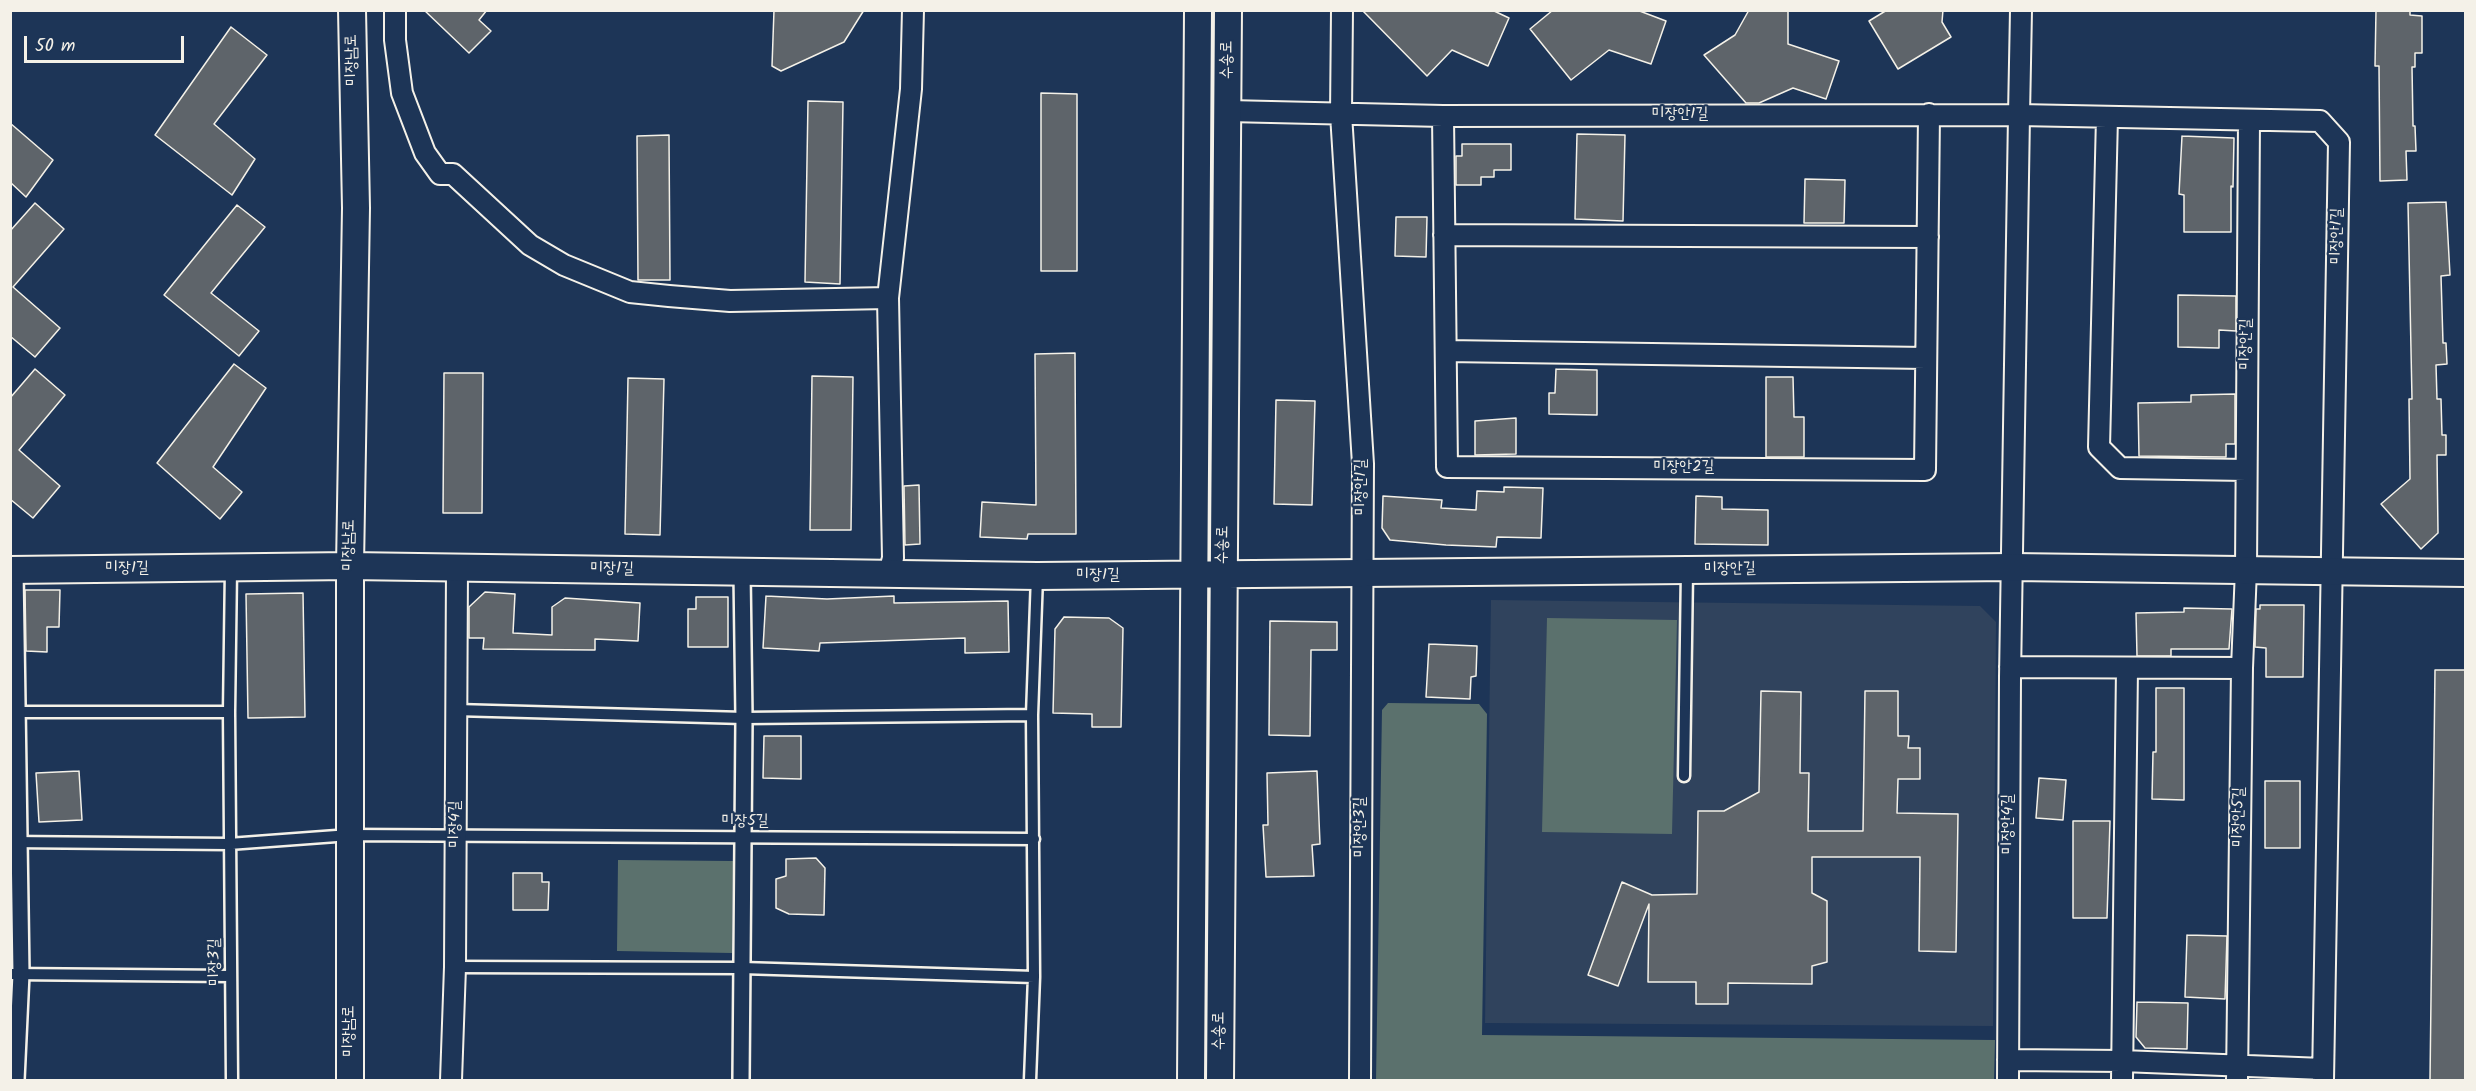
<!DOCTYPE html>
<meta charset="utf-8">
<style>
body{margin:0}
#map{position:relative;width:2476px;height:1091px;overflow:hidden;background:#1d3557;font-family:Kalam,sans-serif}
canvas{display:block}
.frame{position:absolute;inset:0;border:12px solid #f4f1e8;pointer-events:none}
.scale{position:absolute;left:24px;top:36px;width:160px;height:27px;box-sizing:border-box;border:3px solid #f4f1e8;border-top:0;padding-left:8px;font-size:18px;line-height:21px;white-space:nowrap;color:#f4f1e8;-webkit-text-stroke:4px #1d3557;paint-order:stroke}
</style>
<div id="map">
<canvas width="2476" height="1091"></canvas>
<div class="frame"></div>
<div class="scale">50 m</div>
</div>
<script>
const ctx = document.querySelector('canvas').getContext('2d');
ctx.lineJoin = 'round';
function paint(path, color) {
  ctx.fillStyle = color;
  ctx.fill(path, 'evenodd');
}
function poly(rows) {
  const path = new Path2D();
  for (const r of rows) {
    path.moveTo(r[0], r[1]);
    for (let i = 2; i < r.length; i += 2) path.lineTo(r[i], r[i + 1]);
  }
  return path;
}
function stroke(path, color, width, dash) {
  ctx.strokeStyle = color;
  ctx.lineWidth = width;
  ctx.lineCap = dash ? 'butt' : 'round';
  ctx.setLineDash(dash || []);
  ctx.stroke(path);
}
function label(font, color, halo, rows, align = 'center') {
  ctx.font = font + ' Kalam,"Poor Story",sans-serif';
  ctx.lineWidth = 4.5;
  ctx.setLineDash([]);
  ctx.textBaseline = 'middle';
  ctx.strokeStyle = halo;
  ctx.fillStyle = color;
  for (const [text, x, y, turn = 0] of rows) {
    ctx.save();
    ctx.translate(x, y);
    ctx.rotate((+turn || 0) * Math.PI / 180);
    ctx.textAlign = isNaN(turn) ? turn : align;
    if (halo) ctx.strokeText(text, 0, 0);
    ctx.fillText(text, 0, 0);
    ctx.restore();
  }
}
paint(poly([
 [1491,600,1980,606,1996,622,1993,1026,1485,1023]
]), '#30435d');
paint(poly([
 [1547,618,1677,620,1672,834,1542,832],
 [1388,703,1479,704,1487,714,1482,1035,1995,1040,1994,1080,1376,1080,1382,710],
 [618,860,733,861,732,953,617,951]
]), '#5b716d');
const building = poly([
 [424,10,487,10,479,20,491,31,469,53,424,10],
 [774,10,864,10,844,42,781,71,772,66,774,10],
 [1362,10,1492,10,1509,18,1488,66,1452,50,1427,76,1362,10],
 [1553,10,1637,10,1666,21,1651,64,1609,50,1571,80,1530,29,1553,10],
 [1749,10,1788,10,1788,44,1839,61,1826,99,1793,88,1759,103,1746,103,1704,55,1735,35,1749,10],
 [1887,10,1943,10,1942,22,1951,37,1898,69,1869,21,1887,10],
 [2376,10,2410,10,2410,15,2422,16,2422,53,2415,53,2415,67,2412,67,2413,126,2415,126,2416,151,2406,151,2407,180,2380,181,2379,66,2375,66,2376,10],
 [231,27,267,55,214,124,255,159,232,195,155,135,231,27],
 [1041,93,1077,94,1077,271,1041,271,1041,93],
 [808,101,843,102,840,284,805,282,808,101],
 [10,123,53,160,26,197,10,182,10,123],
 [1577,134,1625,135,1623,221,1575,219,1577,134],
 [669,135,670,280,638,280,637,136,669,135],
 [2182,136,2234,138,2233,187,2231,186,2231,232,2184,232,2184,195,2179,194,2182,136],
 [1462,144,1511,144,1511,170,1494,170,1494,177,1481,177,1481,185,1456,185,1456,156,1462,156,1462,144],
 [1805,179,1845,180,1844,223,1804,223,1805,179],
 [2446,202,2450,275,2441,276,2443,343,2446,343,2447,364,2436,365,2437,399,2441,399,2442,435,2446,435,2446,455,2437,455,2438,533,2421,549,2381,504,2410,479,2409,399,2412,399,2408,203,2446,202],
 [35,203,64,229,13,287,60,328,35,357,10,336,10,231,35,203],
 [237,205,265,227,211,293,259,331,239,356,164,295,237,205],
 [1396,217,1427,217,1426,257,1395,256,1396,217],
 [2178,295,2236,296,2236,331,2219,330,2219,348,2178,347,2178,295],
 [1075,353,1076,534,1028,534,1027,539,980,537,982,502,1036,505,1035,354,1075,353],
 [234,364,266,388,213,467,242,492,220,519,157,463,234,364],
 [35,369,65,395,19,450,60,486,33,518,10,499,10,398,35,369],
 [1556,369,1597,370,1597,415,1549,414,1549,393,1555,393,1556,369],
 [444,373,483,373,482,513,443,513,444,373],
 [812,376,853,377,851,530,810,530,812,376],
 [1766,377,1793,377,1794,417,1804,417,1804,457,1766,457,1766,377],
 [628,378,664,379,660,535,625,534,628,378],
 [2235,394,2235,444,2226,444,2226,457,2139,456,2138,403,2191,402,2191,395,2235,394],
 [1276,400,1315,401,1312,505,1274,504,1276,400],
 [1516,418,1516,454,1475,455,1475,421,1516,418],
 [919,485,920,544,905,545,904,486,919,485],
 [1504,487,1543,488,1541,538,1497,537,1496,547,1446,545,1390,540,1382,528,1383,496,1442,500,1441,508,1476,510,1477,491,1504,492,1504,487],
 [1696,496,1722,497,1722,509,1768,510,1768,545,1695,544,1696,496],
 [25,590,60,590,59,627,47,627,47,652,26,651,25,590],
 [485,592,515,594,513,633,552,635,552,607,565,598,640,603,638,641,595,639,595,650,483,649,484,638,469,638,469,607,485,592],
 [303,593,305,717,248,718,246,594,303,593],
 [766,596,827,599,894,596,894,603,1008,601,1009,652,965,653,965,638,820,643,819,651,763,648,766,596],
 [696,597,728,597,728,647,688,647,688,609,696,609,696,597],
 [2260,605,2304,605,2303,677,2266,677,2266,648,2255,647,2256,609,2260,609,2260,605],
 [2184,608,2232,609,2229,649,2171,649,2171,656,2137,656,2136,613,2184,612,2184,608],
 [1064,617,1109,618,1123,628,1121,727,1092,727,1092,714,1053,713,1055,629,1064,617],
 [1270,621,1337,622,1337,650,1311,650,1310,736,1269,735,1270,621],
 [1429,644,1477,646,1476,676,1471,677,1470,699,1426,697,1429,644],
 [2435,670,2466,670,2466,1080,2430,1080,2435,670],
 [2156,688,2184,688,2184,800,2152,799,2153,752,2156,752,2156,688],
 [1761,691,1801,692,1800,773,1809,773,1808,831,1863,831,1865,691,1898,691,1898,736,1909,736,1908,748,1920,748,1920,779,1898,779,1897,813,1958,814,1956,952,1919,951,1920,857,1812,857,1812,893,1827,901,1827,962,1812,966,1812,984,1728,983,1728,1004,1696,1004,1696,982,1648,982,1649,904,1618,986,1588,975,1622,882,1652,895,1697,894,1698,811,1724,811,1759,792,1761,691],
 [764,736,801,736,801,779,763,778,764,736],
 [79,771,82,820,39,822,36,773,79,771],
 [1317,771,1320,844,1312,845,1314,876,1266,877,1263,825,1268,825,1267,773,1317,771],
 [2039,778,2066,780,2063,820,2036,818,2039,778],
 [2265,781,2300,781,2300,848,2265,848,2265,781],
 [2073,821,2110,821,2107,918,2073,918,2073,821],
 [816,858,825,868,824,915,789,914,776,908,776,879,786,876,786,859,816,858],
 [513,873,542,873,542,882,549,882,548,910,513,910,513,873],
 [2187,935,2227,936,2225,999,2185,997,2187,935],
 [2137,1002,2188,1003,2187,1049,2145,1048,2136,1037,2137,1002]
]);
paint(building, '#5e646a');
stroke(building, '#f4f1e8', 1.5);
const service = poly([
 [231,569,229,712,232,1080],
 [456,710,744,718,1032,715],
 [10,712,229,712],
 [1684,776,1687,571],
 [10,842,229,844,350,835,1034,839],
 [455,967,742,968,1034,977],
 [10,974,231,976],
 [1030,1080,1034,977,1032,715,1037,576]
]);
const pedestrian = poly([
 [15,570,21,974,16,1080],
 [741,1080,744,718,742,572]
]);
const minor = poly([
 [395,10,395,40,402,93,425,153,440,174,453,174,530,245,564,265,630,292,669,296,730,301,888,298,893,558,889,573],
 [1342,10,1341,114,1363,464,1360,1080],
 [1228,111,1443,116,2019,115,2021,10],
 [1443,116,1447,467,1925,470,1929,114],
 [2107,117,2099,447,2120,468,2246,470],
 [1444,235,1928,237],
 [888,298,911,89,913,10],
 [1446,351,1926,358],
 [2010,667,2242,668],
 [2008,1060,2122,1061,2323,1069],
 [451,1080,455,967,457,568],
 [2008,1080,2010,677,2019,115,2320,121,2339,142,2323,1080],
 [2122,1080,2127,668],
 [2237,1080,2242,668,2246,569,2249,120]
]);
const tertiary = poly([
 [10,570,350,566,1037,576,2013,567,2466,573],
 [350,1080,350,566,356,208,352,10],
 [1191,1080,1198,10],
 [1220,1080,1228,10]
]);
stroke(service, '#f4f1e8', 15);
stroke(pedestrian, '#f4f1e8', 20);
stroke(minor, '#f4f1e8', 24);
stroke(tertiary, '#f4f1e8', 30);
stroke(service, '#1d3557', 10);
stroke(pedestrian, '#1d3557', 15);
stroke(minor, '#1d3557', 20);
stroke(tertiary, '#1d3557', 26);
label('16px', '#f4f1e8', '#1d3557', [
 ["미장남로",353,60,-91],
 ["수송로",1228,60,-90],
 ["미장안1길",1680,115],
 ["미장안1길",2338,236,-89],
 ["미장안길",2247,344,-89],
 ["미장안2길",1684,468],
 ["미장안1길",1362,487,-90],
 ["미장남로",350,545,-89],
 ["수송로",1224,545,-89],
 ["미장1길",127,569],
 ["미장1길",612,570,1],
 ["미장안길",1730,570,-1],
 ["미장1길",1098,576],
 ["미장안5길",2240,817,-89],
 ["미장5길",745,822],
 ["미장4길",456,824,-90],
 ["미장안4길",2009,824,-90],
 ["미장안3길",1361,827,-90],
 ["미장3길",216,962,-91],
 ["미장남로",350,1031,-90],
 ["수송로",1220,1031,-90]
]);
</script>
